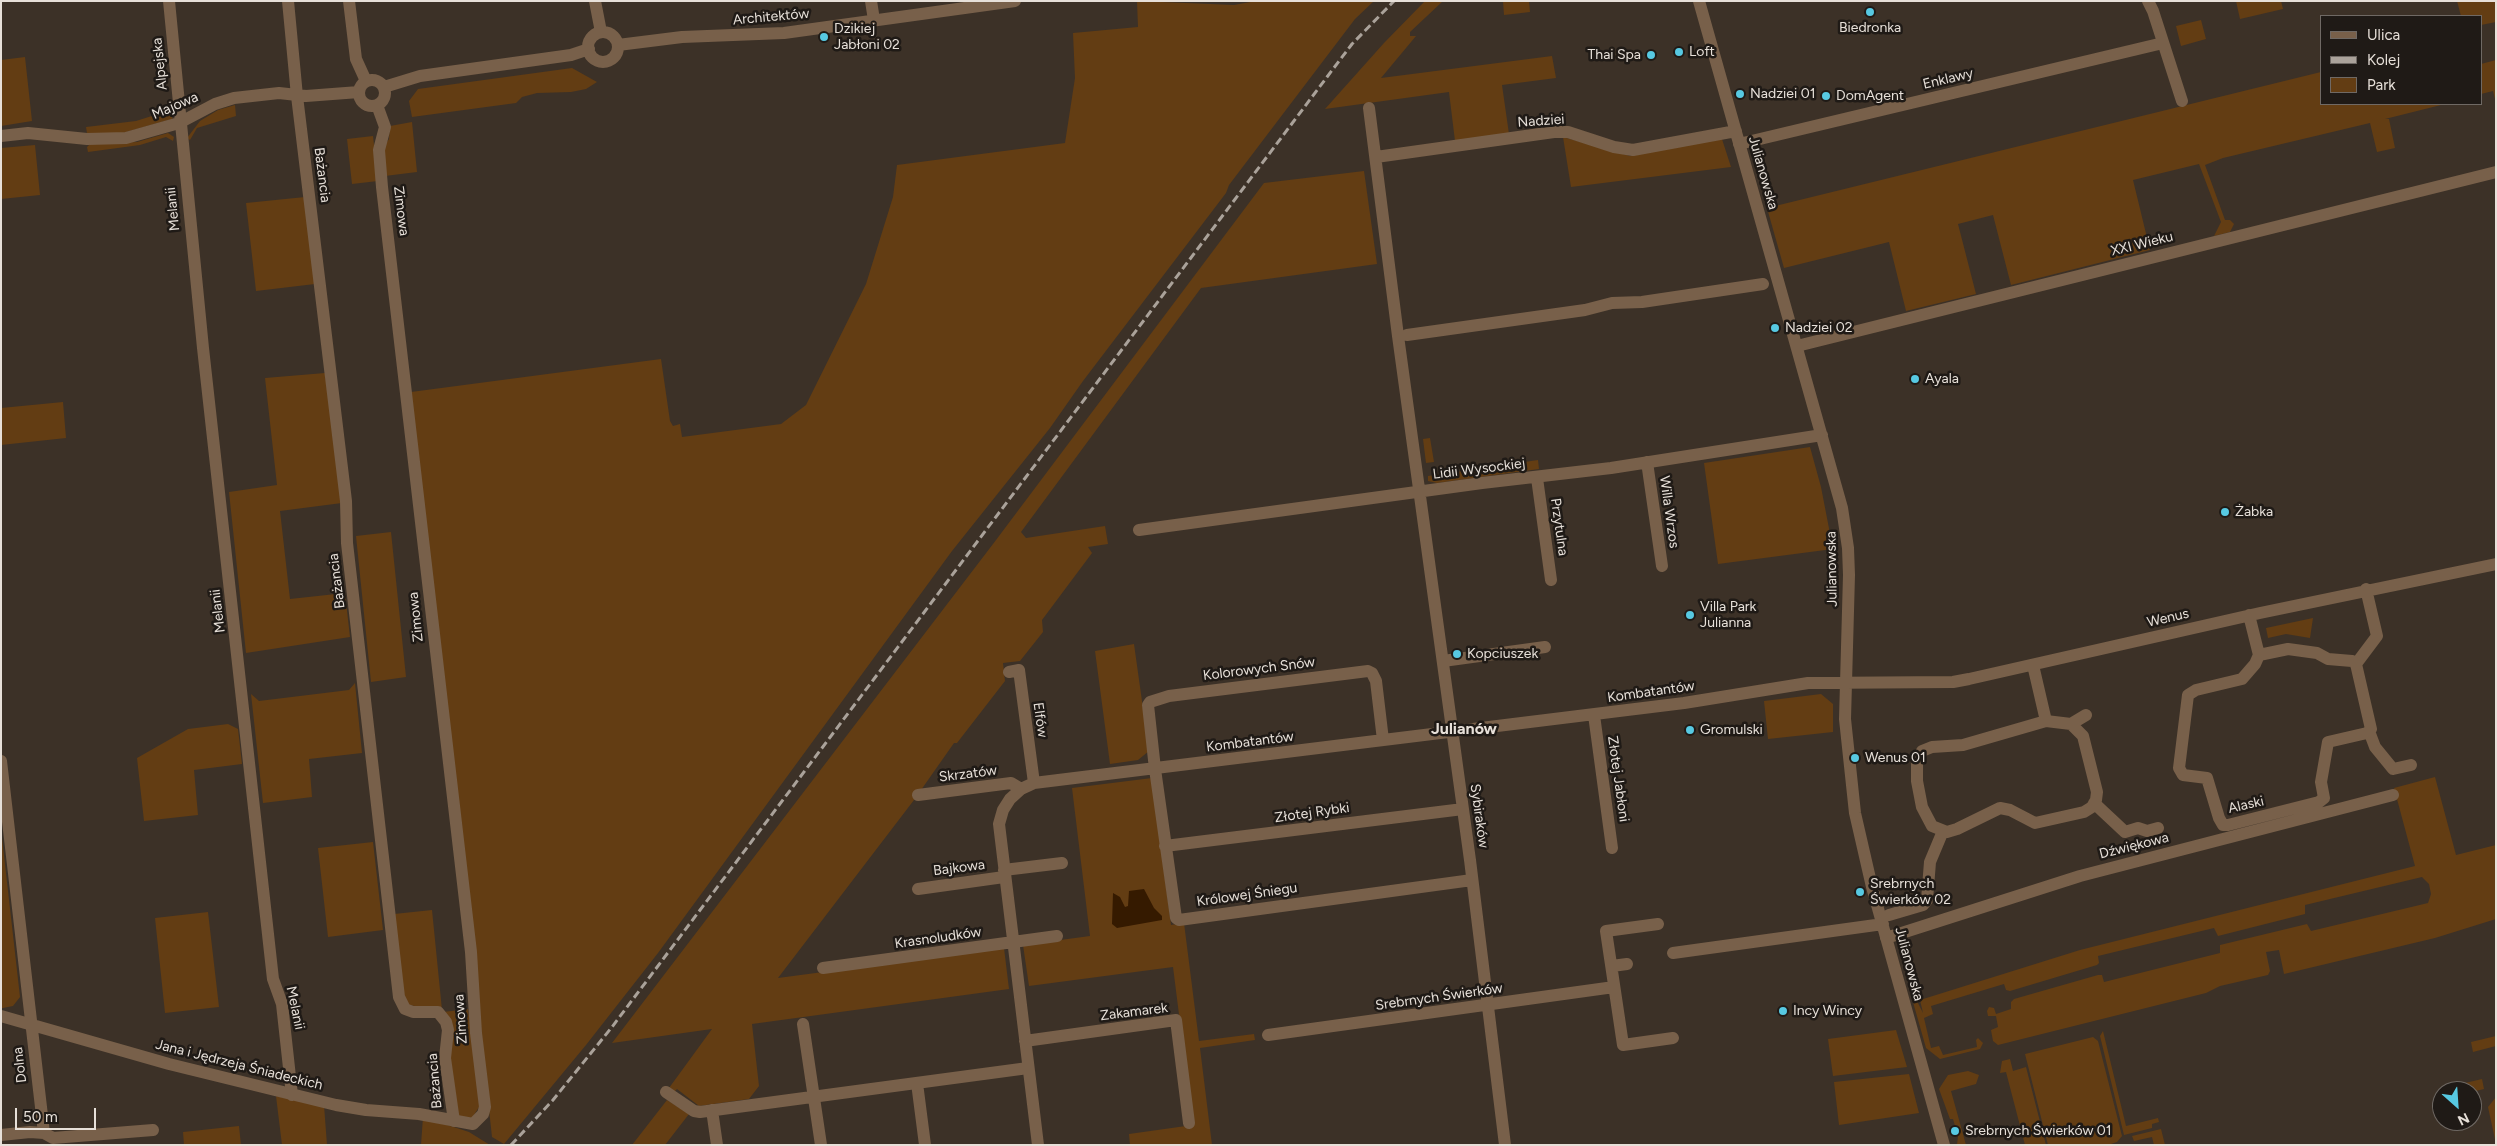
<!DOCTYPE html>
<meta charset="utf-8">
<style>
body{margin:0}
#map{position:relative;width:2497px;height:1146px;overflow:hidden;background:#3c3127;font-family:Figtree,sans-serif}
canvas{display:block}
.frame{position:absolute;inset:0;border:2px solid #e7e0d9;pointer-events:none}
.legend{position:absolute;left:2320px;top:15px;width:162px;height:90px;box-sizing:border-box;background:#1f1a16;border:1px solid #6f6964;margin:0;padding:6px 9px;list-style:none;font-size:15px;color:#e7e0d9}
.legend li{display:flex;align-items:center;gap:10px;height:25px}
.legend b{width:25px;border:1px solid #6f6964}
.north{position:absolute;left:2432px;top:1081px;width:50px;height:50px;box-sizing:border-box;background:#1f1a16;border:1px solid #6f6964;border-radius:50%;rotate:154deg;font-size:14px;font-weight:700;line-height:20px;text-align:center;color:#e7e0d9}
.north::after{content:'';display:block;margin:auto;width:18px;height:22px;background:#57c9e2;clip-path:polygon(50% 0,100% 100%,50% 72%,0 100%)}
.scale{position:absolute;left:15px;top:1108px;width:81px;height:22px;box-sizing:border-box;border:2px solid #e7e0d9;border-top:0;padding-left:6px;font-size:15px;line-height:18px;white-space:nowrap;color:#e7e0d9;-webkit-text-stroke:4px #1f1a16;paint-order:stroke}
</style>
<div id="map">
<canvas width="2497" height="1146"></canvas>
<div class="frame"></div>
<ul class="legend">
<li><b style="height:6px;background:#78604a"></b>Ulica</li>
<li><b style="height:6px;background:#aaa29a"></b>Kolej</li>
<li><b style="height:14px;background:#633d13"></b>Park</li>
</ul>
<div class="north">N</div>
<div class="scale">50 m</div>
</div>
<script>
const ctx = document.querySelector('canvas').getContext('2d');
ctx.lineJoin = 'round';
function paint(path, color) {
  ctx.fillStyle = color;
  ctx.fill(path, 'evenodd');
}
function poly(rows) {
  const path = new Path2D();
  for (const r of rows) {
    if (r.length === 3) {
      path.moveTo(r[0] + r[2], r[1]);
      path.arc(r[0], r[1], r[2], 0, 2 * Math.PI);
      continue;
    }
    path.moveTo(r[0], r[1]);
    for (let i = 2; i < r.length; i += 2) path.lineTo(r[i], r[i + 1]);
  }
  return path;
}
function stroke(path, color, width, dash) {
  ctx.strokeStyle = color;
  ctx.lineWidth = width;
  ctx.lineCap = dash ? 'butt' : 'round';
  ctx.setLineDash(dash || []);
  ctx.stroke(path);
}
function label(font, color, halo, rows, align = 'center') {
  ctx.font = font + ' Figtree,sans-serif';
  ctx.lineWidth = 5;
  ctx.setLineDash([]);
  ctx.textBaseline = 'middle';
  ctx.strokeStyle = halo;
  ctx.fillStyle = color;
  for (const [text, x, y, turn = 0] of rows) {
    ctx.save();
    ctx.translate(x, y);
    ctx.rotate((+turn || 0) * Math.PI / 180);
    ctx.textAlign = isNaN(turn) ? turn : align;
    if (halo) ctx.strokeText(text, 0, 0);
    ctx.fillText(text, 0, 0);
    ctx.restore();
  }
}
paint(poly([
 [1137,1,1234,5,1256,1,1374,1,1355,19,1229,185,1226,193,1083,381,1050,428,952,551,658,953,586,1045,504,1144,492,1137,411,392,661,359,670,421,673,426,680,424,682,437,781,424,806,405,866,284,893,197,897,165,1065,143,1075,78,1073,33,1138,27],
 [1425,1,1443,1,1410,32,1410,36,1416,36,1381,78,1552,56,1556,78,1502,85,1509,134,1455,141,1449,92,1325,109,1384,43],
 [1503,1,1529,1,1530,12,1504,15],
 [2236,1,2281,1,2283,9,2240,19],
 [2457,1,2496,1,2496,22,2481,25,2481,16,2461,16],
 [2201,20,2206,39,2181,46,2176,26],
 [25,57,32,121,1,126,1,60],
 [2496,60,2496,103,2493,91,2481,94,2481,64],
 [572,68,597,82,586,89,571,92,537,93,522,97,516,103,412,117,409,101,418,89],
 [2321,72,2321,104,2445,104,2385,119,2389,119,2395,148,2377,152,2370,123,2223,158,2205,165,2225,220,2230,220,2234,224,2230,232,2214,236,2221,222,2199,164,2133,180,2150,250,2011,285,1993,215,1958,224,1976,294,1906,311,1889,242,1784,268,1767,208],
 [235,105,236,116,197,128,190,140,187,138,200,121,218,110],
 [174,109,172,119,123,133,87,133,86,127,136,121],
 [412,122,417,172,385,176,383,147,389,139,390,126],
 [168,133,174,137,173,141,166,137,140,145,88,152,87,147,90,144,137,142],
 [373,136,378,181,352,184,347,139],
 [1721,136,1731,167,1571,187,1563,137,1630,156],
 [35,145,40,195,1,199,1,148],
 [1364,171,1377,264,1201,288,1021,532,1026,538,1105,526,1108,544,1088,547,1092,553,1042,620,1043,632,1020,661,1003,663,1005,681,957,743,954,743,914,800,778,978,1004,948,1009,989,752,1024,759,1086,749,1099,699,1106,677,1089,674,1092,669,1088,712,1029,612,1043,993,544,1264,183],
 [305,197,315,284,256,291,246,203],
 [325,373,342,503,280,511,290,599,345,593,350,637,246,653,229,492,277,485,265,378],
 [63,402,66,438,1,445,1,408],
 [1430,438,1434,462,1426,463,1423,439],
 [1810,447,1821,487,1833,549,1718,564,1704,463],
 [1538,460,1539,469,1437,483,1428,481,1428,476],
 [391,532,406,677,371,682,356,536],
 [2313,618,2310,638,2286,634,2268,638,2266,628],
 [1134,644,1149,751,1138,760,1110,764,1095,651],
 [355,683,362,753,309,759,312,797,263,803,251,694,259,701,349,690],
 [1821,694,1833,704,1833,732,1768,739,1764,701],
 [228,724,238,729,242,764,194,770,198,815,144,821,137,758,188,729],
 [2435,777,2456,855,2496,845,2496,919,2435,938,2284,974,2279,950,2266,952,2270,971,2268,975,2220,986,2206,993,1998,1045,1993,1041,1991,1030,1998,1027,1996,1016,1988,1016,1987,1011,1989,1007,1994,1008,1996,1014,2011,1009,2011,1002,2014,999,2098,975,2102,975,2104,982,2220,953,2220,945,2307,924,2311,931,2428,903,2431,894,2429,884,2422,877,2305,905,2305,914,2218,936,2214,928,2098,956,2099,963,2097,965,2010,991,2006,990,2004,984,1931,1006,1933,1014,1924,1018,1931,1048,1939,1046,1943,1055,1977,1047,1976,1040,1978,1038,1983,1043,1980,1049,1940,1059,1926,1048,1913,1002,1917,1001,1923,1013,1920,1000,2080,950,2415,866,2394,788],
 [1152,778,1171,925,1184,923,1199,1041,1254,1034,1255,1040,1200,1048,1212,1145,1130,1145,1129,1134,1193,1125,1173,967,1029,986,1023,945,1090,936,1072,788],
 [1,829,20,997,13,1006,3,1008,1,1008],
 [373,842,383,930,328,937,318,848],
 [432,910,442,1010,408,1005,403,997,394,914],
 [208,912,219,1007,165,1013,155,918],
 [468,1009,481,1104,472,1118,459,1117,443,1012],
 [1896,1030,1907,1067,1833,1076,1828,1039],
 [2103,1031,2126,1126,2158,1118,2159,1122,2152,1124,2152,1128,2124,1135,2100,1036],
 [2496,1036,2496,1046,2473,1052,2471,1042],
 [2093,1037,2098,1041,2122,1136,2117,1142,2108,1145,2048,1145,2025,1054],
 [2010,1059,2013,1071,2026,1067,2046,1145,2025,1145,2006,1072,2000,1073,2002,1061],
 [1968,1071,1979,1075,1976,1084,1951,1091,1966,1145,1957,1145,1958,1136,1953,1119,1950,1119,1939,1089,1948,1075],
 [1909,1074,1919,1113,1839,1125,1834,1082],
 [2482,1079,2484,1089,2472,1092,2449,1090,2448,1087],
 [276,1096,324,1105,327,1145,282,1145],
 [2496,1097,2496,1144,2488,1107],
 [667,1100,689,1114,665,1145,632,1145],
 [423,1117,469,1132,490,1145,421,1145],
 [239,1126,241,1145,184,1145,183,1132],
 [2161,1129,2165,1145,2154,1145,2152,1137,2134,1141,2132,1136]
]), '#633d13');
paint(poly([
 [1144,889,1154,908,1162,916,1162,920,1117,928,1112,924,1113,893,1120,897,1125,907,1128,906,1129,891]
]), '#351a00');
stroke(poly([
 [169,1,203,348,273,979,282,1004,292,1095],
 [288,1,297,96,346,501,347,543,399,997,405,1009,413,1012,438,1012,446,1022,448,1030,445,1058,454,1121],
 [349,1,356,59,366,81],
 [595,1,601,32],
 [871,1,874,20],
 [1699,1,1842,508,1848,548,1849,575,1845,719,1855,813,1872,887,1944,1145],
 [2148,1,2153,11,2182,101],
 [603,47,15],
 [618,45,682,37,784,33,1015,1],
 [372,93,13],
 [384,87,420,76,571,55,589,49],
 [1369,108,1398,336,1470,860,1505,1145],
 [1,136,28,133,87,139,126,138,179,123,215,104,234,98,279,93,306,96,359,92],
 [1739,144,2163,43],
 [1376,157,1554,132,1568,132,1614,147,1633,150,1736,131],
 [1407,335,1585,310,1612,303,1642,302,1763,284],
 [1797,346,2496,172],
 [1647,462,1662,566],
 [1537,478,1551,580],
 [1139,530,1482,483,1611,468,1822,435],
 [2249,615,2259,655,2255,664,2242,679,2196,690,2188,695,2179,768,2183,775,2207,778,2219,818,2223,825,2228,825,2319,802,2324,798,2321,782,2328,742,2367,733,2371,729,2356,664,2352,661,2328,659,2317,653,2288,649,2259,655],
 [1443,661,1545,647],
 [2356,664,2377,636,2366,589],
 [2033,665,2046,721],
 [1009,672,1019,670,1034,783],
 [1594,715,1612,848],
 [2046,721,2071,724,2083,736,2097,792,2096,800,2092,807,2084,812,2035,823,2010,810,2000,808,1957,829,1947,832,1932,826,1922,807,1917,781,1917,763,1922,751,1932,747,1963,745,2046,721],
 [2071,724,2086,715],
 [2369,731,2375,747,2393,769,2411,765],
 [1383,740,1376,681,1372,673,1368,671,1169,696,1150,702,1148,705,1155,769,1176,918,1179,920,1472,880],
 [1,761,44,1133],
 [918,795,1011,783,1021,789],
 [2094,803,2125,832,2138,828,2147,831,2158,828],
 [1165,846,1463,809],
 [1004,870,1062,863],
 [918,889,1004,877],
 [1889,915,1923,905,1927,900,1930,862,1943,831],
 [1658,924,1606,931,1623,1045,1673,1038],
 [1886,938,2080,876,2393,795],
 [1673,953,1883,924],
 [1612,966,1627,964],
 [823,968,1057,936],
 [1,1016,169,1064,336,1105,366,1110,419,1114,473,1124,483,1114,485,1107,476,1033,471,952,382,187,379,150,385,127,377,105],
 [803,1024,821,1145],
 [1268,1035,1614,987],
 [1025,1041,1176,1020,1189,1123],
 [917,1083,925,1145],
 [666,1092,694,1111,700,1112,1028,1068],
 [712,1110,717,1145],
 [1,1135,30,1132,44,1133,53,1138,153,1130],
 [1038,1145,999,824,1003,810,1010,799,1021,789,1034,783,1684,703,1808,683,1953,682,1969,679,2260,613,2496,564]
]), '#78604a', 12);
stroke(poly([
 [511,1145,553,1100,612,1027,1327,77,1352,44,1394,1]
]), '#aaa29a', 3, [8, 4]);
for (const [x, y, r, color] of [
 [1870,12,5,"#57c9e2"],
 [824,37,5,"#57c9e2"],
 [1679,52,5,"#57c9e2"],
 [1651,55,5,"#57c9e2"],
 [1740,94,5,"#57c9e2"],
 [1826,96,5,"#57c9e2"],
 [1775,328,5,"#57c9e2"],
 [1915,379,5,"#57c9e2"],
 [2225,512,5,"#57c9e2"],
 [1690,615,5,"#57c9e2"],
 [1457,654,5,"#57c9e2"],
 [1690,730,5,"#57c9e2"],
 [1855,758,5,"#57c9e2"],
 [1860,892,5,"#57c9e2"],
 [1783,1011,5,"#57c9e2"],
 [1955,1131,5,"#57c9e2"]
]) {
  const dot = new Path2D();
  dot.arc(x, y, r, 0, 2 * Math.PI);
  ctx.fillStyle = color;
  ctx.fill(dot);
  stroke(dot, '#1f1a16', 2);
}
label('14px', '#e7e0d9', '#1f1a16', [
 ["Architektów",771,17,-5],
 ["Alpejska",160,64,-96],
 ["Enklawy",1948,79,-13],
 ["Majowa",175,106,-23],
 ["Nadziei",1541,121,-4],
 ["Julianowska",1763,173,74],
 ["Bażancia",322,175,83],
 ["Melanii",173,209,-96],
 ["Zimowa",401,211,83],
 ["XXI Wieku",2142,244,-14],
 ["Lidii Wysockiej",1479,469,-7],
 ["Willa Wrzos",1669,512,82],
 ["Przytulna",1559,527,82],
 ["Julianowska",1832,569,-91],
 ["Bażancia",337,581,-97],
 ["Melanii",218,611,-97],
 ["Zimowa",416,617,-96],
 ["Wenus",2168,618,-13],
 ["Kolorowych Snów",1259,669,-7],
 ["Kombatantów",1651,692,-8],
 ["Elfów",1040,720,82],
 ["Kombatantów",1250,742,-7],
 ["Skrzatów",968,774,-7],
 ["Złotej Jabłoni",1618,779,82],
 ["Alaski",2246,805,-13],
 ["Złotej Rybki",1312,813,-8],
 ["Sybiraków",1479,816,82],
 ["Dźwiękowa",2134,846,-14],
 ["Bajkowa",959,868,-7],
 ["Królowej Śniegu",1247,895,-8],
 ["Krasnoludków",938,938,-8],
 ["Julianowska",1909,964,75],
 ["Srebrnych Świerków",1439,997,-8],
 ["Melanii",295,1008,78],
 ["Zakamarek",1134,1012,-7],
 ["Zimowa",461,1019,-94],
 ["Dolna",20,1065,-97],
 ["Jana i Jędrzeja Śniadeckich",239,1065,14],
 ["Bażancia",435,1081,-95]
]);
label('14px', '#e7e0d9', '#1f1a16', [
 ["Biedronka",1870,28,"center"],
 ["Dzikiej",834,29],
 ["Jabłoni 02",834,45],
 ["Loft",1689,52],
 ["Thai Spa",1641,55,"right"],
 ["Nadziei 01",1750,94],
 ["DomAgent",1836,96],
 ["Nadziei 02",1785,328],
 ["Ayala",1925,379],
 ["Żabka",2235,512],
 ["Villa Park",1700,607],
 ["Julianna",1700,623],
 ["Kopciuszek",1467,654],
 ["Gromulski",1700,730],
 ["Wenus 01",1865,758],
 ["Srebrnych",1870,884],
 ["Świerków 02",1870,900],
 ["Incy Wincy",1793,1011],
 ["Srebrnych Świerków 01",1965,1131]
], 'left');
label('bold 16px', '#e7e0d9', '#1f1a16', [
 ["Julianów",1464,729]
]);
</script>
